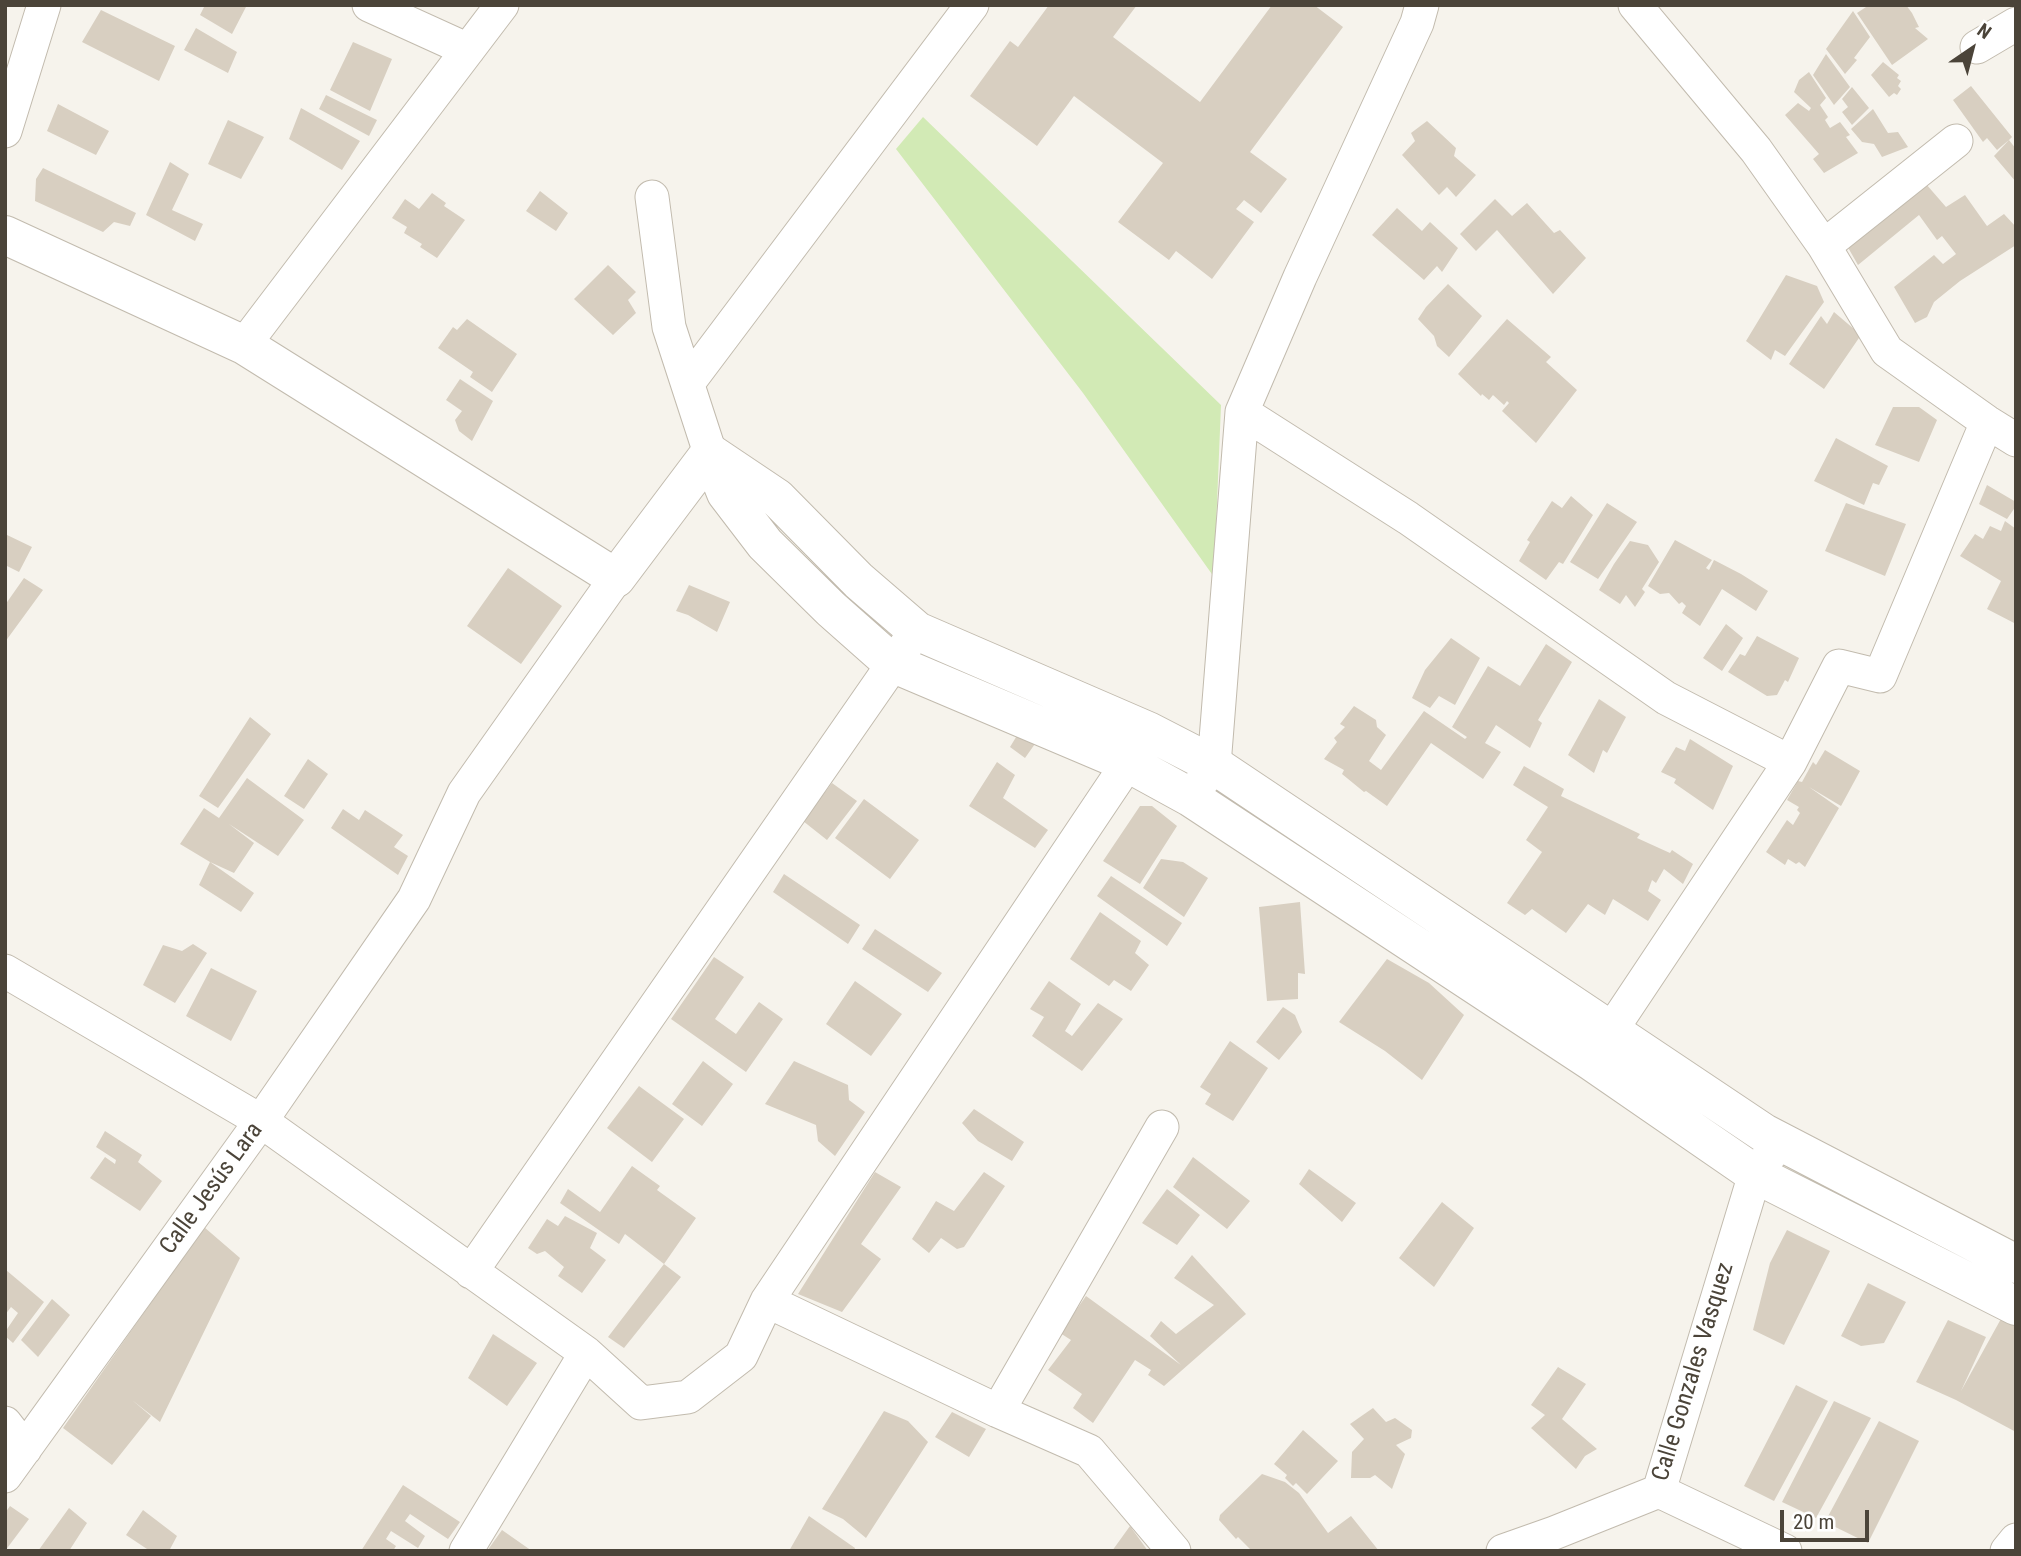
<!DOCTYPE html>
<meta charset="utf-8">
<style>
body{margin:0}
#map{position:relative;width:2021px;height:1556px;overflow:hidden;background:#f6f3ec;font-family:"Roboto Condensed",sans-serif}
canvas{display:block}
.frame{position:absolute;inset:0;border:7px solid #4b4439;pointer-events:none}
.north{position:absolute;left:1937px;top:14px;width:70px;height:70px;-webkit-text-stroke:5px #fff;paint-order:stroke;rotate:35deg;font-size:19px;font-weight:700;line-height:28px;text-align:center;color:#4b4439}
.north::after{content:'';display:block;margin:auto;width:24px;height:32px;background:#4b4439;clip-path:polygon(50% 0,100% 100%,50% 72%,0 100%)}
.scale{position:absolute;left:1780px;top:1510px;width:89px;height:32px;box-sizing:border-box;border:4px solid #4b4439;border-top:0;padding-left:9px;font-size:21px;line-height:24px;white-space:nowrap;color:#4b4439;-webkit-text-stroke:5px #fff;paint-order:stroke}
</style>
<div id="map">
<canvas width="2021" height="1556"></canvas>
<div class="frame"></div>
<div class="north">N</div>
<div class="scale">20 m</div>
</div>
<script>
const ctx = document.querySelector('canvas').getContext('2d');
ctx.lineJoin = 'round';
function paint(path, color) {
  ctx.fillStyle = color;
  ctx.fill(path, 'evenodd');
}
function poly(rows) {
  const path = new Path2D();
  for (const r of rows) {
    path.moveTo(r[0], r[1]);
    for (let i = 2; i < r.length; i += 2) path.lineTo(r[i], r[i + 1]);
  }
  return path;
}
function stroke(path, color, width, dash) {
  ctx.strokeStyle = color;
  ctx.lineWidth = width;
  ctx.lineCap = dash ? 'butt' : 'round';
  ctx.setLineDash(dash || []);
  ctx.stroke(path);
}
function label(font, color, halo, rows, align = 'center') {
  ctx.font = font + ' "Roboto Condensed",sans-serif';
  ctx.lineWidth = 5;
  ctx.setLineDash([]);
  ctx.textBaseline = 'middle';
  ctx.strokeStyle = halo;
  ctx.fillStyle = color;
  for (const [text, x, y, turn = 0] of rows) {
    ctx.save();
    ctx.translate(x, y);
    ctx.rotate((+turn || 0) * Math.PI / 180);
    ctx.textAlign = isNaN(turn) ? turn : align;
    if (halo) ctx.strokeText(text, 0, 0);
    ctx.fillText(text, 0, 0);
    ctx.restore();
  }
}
paint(poly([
 [923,117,1221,405,1214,577,1083,393,896,149]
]), '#d2eab5');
paint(poly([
 [205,5,247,5,232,34,200,15],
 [1049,5,1137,5,1113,37,1200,102,1272,5,1314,5,1343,27,1250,152,1287,179,1261,213,1244,200,1236,209,1254,222,1212,279,1176,251,1169,260,1118,222,1163,163,1074,96,1037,146,970,96,1010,41,1018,47],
 [1869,5,1906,5,1912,13,1919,27,1915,28,1928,39,1892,65,1857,13],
 [101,10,175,46,159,81,82,42],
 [1853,11,1870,37,1854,58,1857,60,1845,74,1826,49],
 [196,28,237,52,228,73,184,50],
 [353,42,392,59,370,111,330,90],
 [1826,54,1850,87,1834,105,1813,75],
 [1883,62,1899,75,1897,78,1901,81,1898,86,1901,89,1897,95,1894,93,1889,97,1871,75],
 [1809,72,1826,98,1820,105,1828,117,1825,120,1830,128,1840,122,1850,135,1846,137,1858,153,1824,173,1813,159,1819,154,1785,115,1798,103,1809,111,1811,108,1794,92,1799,80],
 [1971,86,2012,137,2009,140,2016,149,2016,182,1994,156,2009,140,1997,150,1987,138,1983,142,1953,100],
 [1852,87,1869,108,1852,125,1842,112,1848,107,1842,99],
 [326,95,377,120,369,136,319,109],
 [58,104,109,131,96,155,47,131],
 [301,108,360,141,342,170,289,139],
 [1873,109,1888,133,1898,132,1908,147,1882,157,1874,144,1862,142,1851,129],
 [228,120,264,137,241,179,208,164],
 [1427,121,1456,148,1454,156,1476,175,1456,197,1447,187,1439,195,1402,155,1415,141,1411,133],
 [170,162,189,174,172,210,203,224,195,241,146,215],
 [43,168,136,213,130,226,114,222,103,232,35,201,36,179],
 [1926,184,1946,207,1965,195,1987,226,2004,214,2016,227,2016,245,1960,281,1934,302,1927,317,1915,323,1894,287,1934,255,1943,264,1956,254,1942,236,1937,240,1919,215,1858,265,1846,244],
 [540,191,568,213,556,231,526,211],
 [432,193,446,203,444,206,465,220,437,258,420,247,422,244,404,233,407,227,392,218,405,199,419,209],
 [1495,199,1512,216,1527,203,1554,233,1560,230,1586,258,1553,294,1497,230,1476,251,1460,234],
 [1397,208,1422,231,1430,222,1458,248,1442,272,1437,266,1424,280,1372,235],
 [608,265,636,292,628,300,636,313,613,335,574,299],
 [1786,275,1817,286,1824,302,1785,356,1775,350,1771,360,1746,341],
 [1448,284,1482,316,1449,357,1437,346,1434,336,1418,319,1426,307],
 [1834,312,1861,335,1824,389,1789,364,1821,316,1827,324],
 [467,319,517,354,492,392,470,377,473,372,438,348,453,327,457,330],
 [1507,319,1551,357,1546,362,1577,390,1536,443,1502,411,1509,403,1507,401,1504,405,1493,395,1489,400,1482,394,1481,396,1458,374],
 [460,379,493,401,472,441,459,431,455,420,462,411,446,400],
 [1893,407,1919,407,1937,420,1919,462,1875,445],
 [1836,438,1888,466,1879,485,1873,483,1864,505,1814,481],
 [1987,485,2016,502,2016,506,2007,519,1979,504],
 [1571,496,1593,515,1563,564,1559,562,1546,580,1519,561,1530,542,1527,540,1552,501,1562,508],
 [1607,503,1637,522,1598,579,1570,562],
 [1846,503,1906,524,1885,576,1825,551],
 [2005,521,2016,529,2016,624,1987,609,2001,581,1960,556,1975,534,1983,539,1990,526,2001,531],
 [5,534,32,547,19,572,5,565],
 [1675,540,1712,560,1706,568,1709,570,1714,560,1741,574,1768,591,1756,611,1722,589,1700,626,1682,613,1686,606,1682,602,1679,604,1669,593,1660,594,1648,586],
 [1630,541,1648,545,1659,562,1642,589,1645,592,1635,607,1626,595,1620,604,1599,590,1614,564],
 [508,568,562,606,521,664,467,626],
 [24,578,43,590,5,642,5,605],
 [689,585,730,602,717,632,688,615,676,611],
 [1726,624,1743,638,1722,671,1703,658],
 [1757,636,1799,658,1788,682,1785,680,1777,695,1767,696,1728,672,1740,654,1745,656],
 [1451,638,1480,658,1455,705,1439,696,1430,708,1412,698,1425,670],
 [1546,644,1572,662,1538,720,1542,723,1530,748,1496,725,1485,743,1501,752,1483,779,1431,743,1387,806,1366,791,1364,792,1342,774,1344,770,1324,759,1337,742,1334,738,1345,727,1340,724,1354,706,1376,720,1377,727,1386,735,1369,761,1381,770,1424,711,1465,739,1467,737,1452,727,1488,666,1520,686],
 [1599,699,1626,717,1607,753,1603,750,1594,773,1568,755],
 [250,717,271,734,218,808,199,796],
 [1021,729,1037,741,1025,758,1010,747],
 [1690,739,1733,766,1713,810,1674,783,1676,779,1661,772,1676,747,1685,751],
 [1825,750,1860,771,1841,806,1809,787,1839,808,1805,867,1799,862,1796,864,1788,859,1785,865,1766,852,1787,820,1793,825,1800,813,1797,810,1799,807,1787,800,1798,781,1802,782,1813,762,1816,765],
 [308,759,328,774,304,809,284,796],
 [997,762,1015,775,1003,798,1048,830,1035,848,969,806],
 [1524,766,1564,789,1561,796,1640,834,1637,838,1670,853,1672,850,1693,864,1683,884,1664,869,1656,883,1652,880,1648,891,1661,900,1648,921,1613,899,1605,915,1588,904,1566,933,1532,909,1525,915,1507,903,1542,852,1526,840,1548,807,1513,785],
 [247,778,304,820,278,856,229,824,254,843,234,873,210,862,180,844,204,808,219,818],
 [832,783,857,801,827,840,803,821],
 [864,799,919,840,890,879,835,838],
 [1140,806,1152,806,1177,826,1140,884,1103,861],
 [343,809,359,820,365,810,403,835,394,847,408,856,398,875,331,828],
 [1161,859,1183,862,1208,878,1184,917,1143,888],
 [210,862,254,893,241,912,199,885],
 [784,874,860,925,848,944,773,892],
 [1111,876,1182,923,1167,946,1097,896],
 [1300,902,1305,974,1298,973,1298,999,1267,1001,1259,907],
 [1100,912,1141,941,1135,953,1149,965,1131,991,1114,980,1109,986,1070,959],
 [875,929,942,973,928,992,862,949],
 [193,944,207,953,175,1003,143,985,163,945,182,951],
 [714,957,744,977,715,1019,736,1034,759,1002,783,1019,746,1072,671,1019],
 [1387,959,1429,983,1464,1015,1422,1080,1385,1051,1339,1022],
 [211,968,257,991,231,1041,186,1016],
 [855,981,902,1014,871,1056,826,1024],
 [1049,981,1081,1004,1065,1031,1072,1036,1098,1003,1123,1019,1082,1071,1032,1036,1044,1017,1030,1009],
 [1283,1007,1295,1015,1302,1032,1279,1060,1256,1042],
 [1230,1041,1268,1068,1233,1121,1205,1104,1211,1094,1200,1087],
 [703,1061,733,1084,702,1126,672,1104],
 [794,1061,848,1085,849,1100,865,1112,835,1156,818,1141,816,1125,765,1104],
 [639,1086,684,1119,652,1162,607,1128],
 [974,1109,1024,1142,1012,1161,978,1141,962,1123],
 [105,1131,142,1155,138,1162,162,1181,140,1211,90,1178,105,1157,115,1164,116,1160,96,1147],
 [1193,1157,1250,1201,1227,1229,1173,1187],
 [632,1166,660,1186,657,1190,696,1218,664,1264,625,1234,619,1244,560,1203,568,1189,600,1212],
 [1309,1169,1356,1203,1342,1222,1299,1184],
 [875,1172,901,1187,861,1244,881,1259,842,1312,798,1294],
 [984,1172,1005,1186,964,1247,957,1249,941,1238,929,1253,912,1239,936,1201,954,1211],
 [1167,1189,1200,1215,1177,1245,1142,1223],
 [1442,1202,1474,1228,1434,1287,1399,1258],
 [565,1216,597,1233,590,1248,606,1260,582,1293,558,1276,564,1267,545,1251,537,1254,528,1248,547,1219,558,1226],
 [204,1227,240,1258,160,1422,132,1400,151,1416,112,1465,63,1428],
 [1787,1230,1830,1251,1784,1345,1753,1330,1770,1263],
 [1192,1255,1246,1314,1164,1386,1148,1375,1151,1370,1135,1360,1093,1423,1073,1408,1082,1394,1048,1370,1071,1340,1060,1333,1086,1296,1181,1365,1150,1336,1161,1321,1176,1334,1214,1305,1174,1278],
 [664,1264,681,1277,624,1348,608,1337],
 [6,1270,44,1302,13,1343,5,1336,5,1332,18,1313,11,1307,5,1315],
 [1868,1283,1906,1302,1884,1343,1861,1346,1841,1336],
 [52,1299,70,1315,38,1357,21,1340],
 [2002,1317,2016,1324,2016,1432,1956,1400,1916,1382,1948,1320,1986,1337,1961,1391],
 [493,1334,537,1363,507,1406,468,1378],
 [1558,1367,1586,1384,1562,1419,1597,1449,1585,1456,1576,1469,1531,1428,1545,1415,1531,1405],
 [1796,1385,1828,1401,1774,1501,1744,1486],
 [1834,1401,1871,1418,1816,1518,1782,1502],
 [1373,1408,1386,1422,1395,1418,1412,1430,1411,1438,1396,1445,1405,1454,1392,1489,1375,1475,1370,1478,1351,1478,1352,1452,1364,1439,1350,1424],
 [884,1411,908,1421,928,1442,866,1538,843,1519,822,1509],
 [952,1412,986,1429,969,1457,935,1437],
 [1879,1421,1919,1441,1868,1543,1825,1522],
 [1303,1430,1338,1461,1307,1494,1296,1483,1293,1486,1285,1478,1287,1475,1274,1464],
 [1262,1474,1285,1482,1299,1493,1328,1533,1351,1516,1379,1551,1252,1551,1238,1537,1236,1539,1219,1520,1220,1515],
 [403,1485,460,1522,448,1539,410,1514,405,1521,425,1536,418,1548,391,1531,386,1539,396,1546,393,1551,361,1551],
 [10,1506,29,1519,5,1551,5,1513],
 [69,1508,87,1523,69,1551,38,1551],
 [143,1510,177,1536,169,1551,150,1551,126,1535],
 [809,1516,855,1548,854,1551,789,1551],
 [1130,1526,1148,1551,1112,1551],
 [502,1530,532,1551,487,1551]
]), '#d8cfc1');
const minor = poly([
 [369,5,468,50],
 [1635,5,1756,150,1824,246,1887,351,1987,422,2016,440],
 [1977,47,2016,24],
 [5,131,44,5],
 [652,197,669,327,710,453],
 [1824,246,1956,141],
 [244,345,502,5],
 [688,383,972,5],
 [1242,412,1408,518,1666,698,1790,762],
 [1200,784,1214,765,1242,412,1300,277,1417,23,1422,5],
 [5,971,261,1121,586,1353,641,1403,688,1397,741,1356,767,1301,1142,742],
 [1596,1053,1790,762,1839,666,1880,676,1987,422],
 [471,1272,909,641],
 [767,1301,998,1411,1089,1451,1174,1551],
 [998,1411,1162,1127],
 [5,1423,25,1449],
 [5,1476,261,1121,414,899,464,793,616,578],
 [1659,1491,1785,1551],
 [466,1551,586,1353],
 [1503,1551,1554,1533,1659,1491,1755,1174,1780,1142],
 [2007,1551,2016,1540]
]);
const tertiary = poly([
 [5,235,244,345,616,578,710,453],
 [710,453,726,493,765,544,831,609,892,663,1128,763,1190,797,1591,1061,1755,1174,2016,1306],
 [710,453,777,498,859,581,917,631,1148,731,1214,765,1764,1133,2016,1264]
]);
stroke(minor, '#c2bbae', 35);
stroke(tertiary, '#c2bbae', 40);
stroke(minor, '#fff', 33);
stroke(tertiary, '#fff', 38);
label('24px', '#4b4439', '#fff', [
 ["Calle Jesús Lara",212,1189,-54],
 ["Calle Gonzales Vasquez",1694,1372,-73]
]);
</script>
